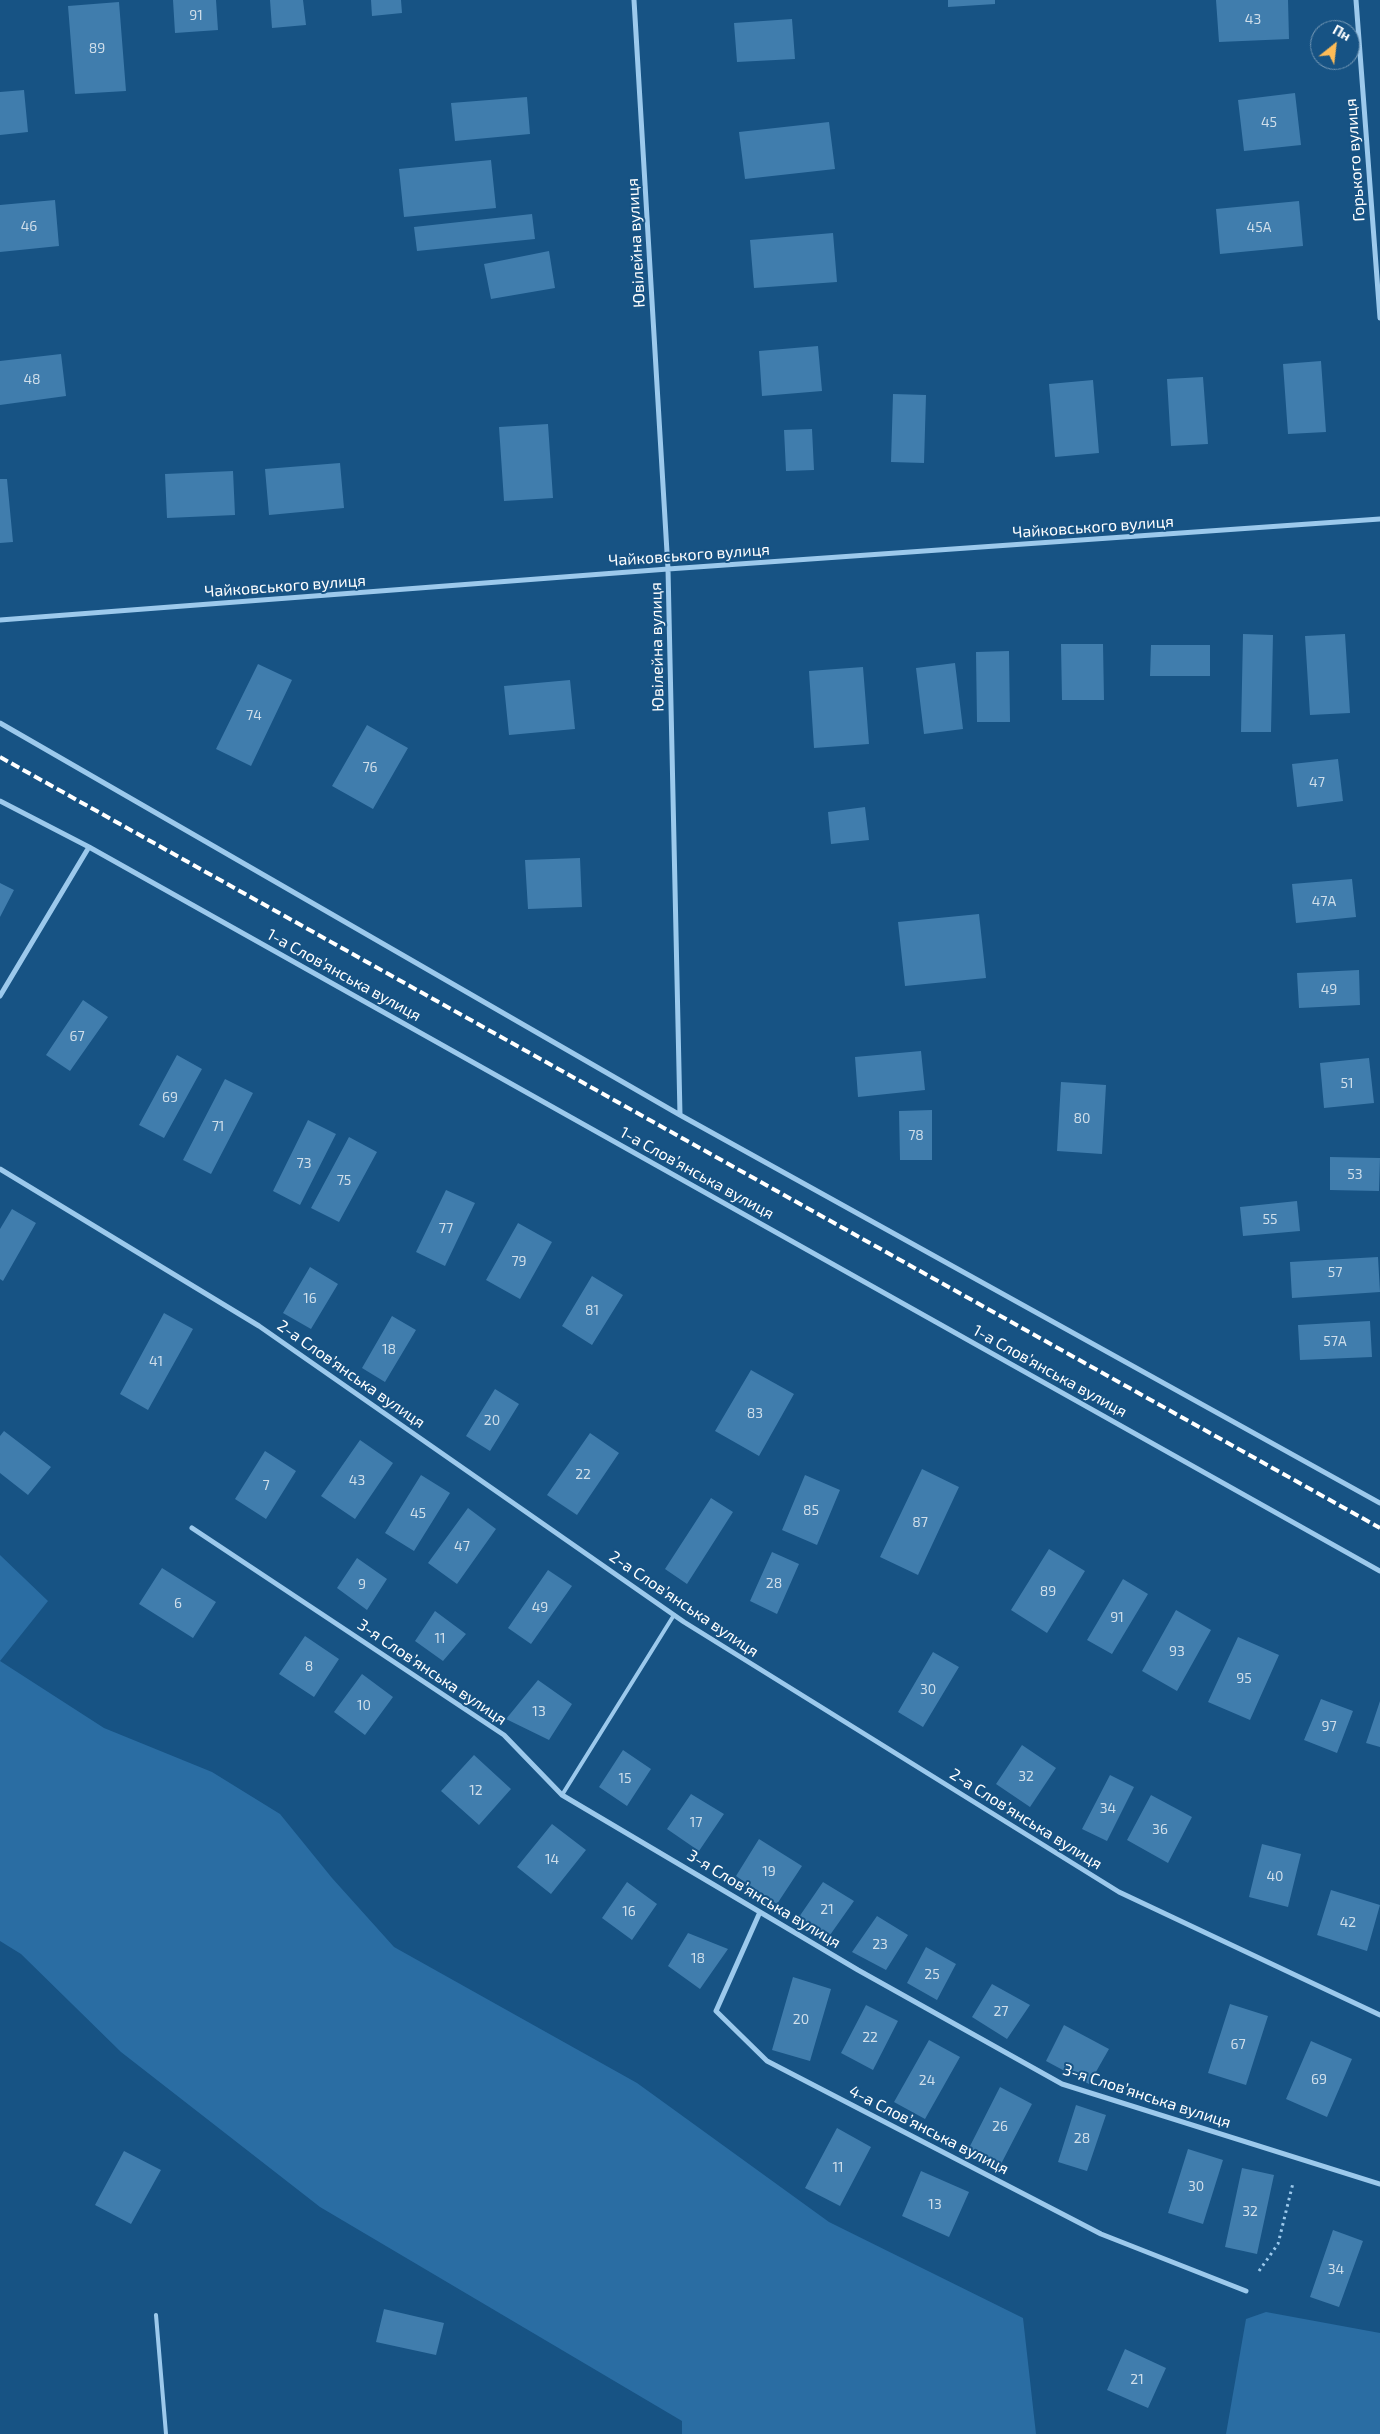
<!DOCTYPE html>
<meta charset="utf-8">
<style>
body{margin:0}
#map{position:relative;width:1380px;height:2434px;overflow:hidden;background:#175384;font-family:"Exo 2",sans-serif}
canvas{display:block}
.north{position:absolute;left:1310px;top:20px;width:50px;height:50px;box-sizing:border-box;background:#175384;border:1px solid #7498b5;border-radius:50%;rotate:29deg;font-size:14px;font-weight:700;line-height:20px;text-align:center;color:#fff}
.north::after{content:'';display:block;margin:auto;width:18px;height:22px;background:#ffbc57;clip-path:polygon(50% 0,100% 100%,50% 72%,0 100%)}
</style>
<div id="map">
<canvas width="1380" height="2434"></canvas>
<div class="north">Пн</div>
</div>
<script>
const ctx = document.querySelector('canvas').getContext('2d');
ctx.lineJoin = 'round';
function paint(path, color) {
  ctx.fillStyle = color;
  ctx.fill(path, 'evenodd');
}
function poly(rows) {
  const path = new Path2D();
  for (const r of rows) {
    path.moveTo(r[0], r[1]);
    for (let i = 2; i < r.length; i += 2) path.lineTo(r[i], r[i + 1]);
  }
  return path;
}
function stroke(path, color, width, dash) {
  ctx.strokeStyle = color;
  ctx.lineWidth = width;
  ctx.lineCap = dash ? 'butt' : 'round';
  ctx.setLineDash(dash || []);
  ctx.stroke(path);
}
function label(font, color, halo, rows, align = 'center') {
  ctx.font = font + ' "Exo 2",sans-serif';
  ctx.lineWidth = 4;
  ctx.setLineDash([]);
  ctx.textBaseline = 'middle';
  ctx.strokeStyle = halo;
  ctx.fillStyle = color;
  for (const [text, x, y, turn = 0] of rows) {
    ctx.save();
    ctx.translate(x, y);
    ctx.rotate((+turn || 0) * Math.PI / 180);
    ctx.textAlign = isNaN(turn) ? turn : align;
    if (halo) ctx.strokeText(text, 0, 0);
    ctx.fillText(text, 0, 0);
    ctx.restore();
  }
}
paint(poly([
 [0,1555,48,1601,0,1661],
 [0,1661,104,1728,212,1772,280,1814,332,1878,394,1947,637,2083,829,2222,1023,2318,1036,2434,682,2434,682,2421,320,2207,121,2052,21,1954,0,1941],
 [1266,2312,1380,2333,1380,2434,1226,2434,1246,2319]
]), '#2a6da3');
paint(poly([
 [173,0,216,0,218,30,175,33],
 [270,0,303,0,306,25,272,28],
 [371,0,401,0,402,13,372,16],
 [948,0,995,0,995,4,948,7],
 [1216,0,1288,0,1289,39,1219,42],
 [119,2,126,91,75,94,68,6],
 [792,19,795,59,737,62,734,23],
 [24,90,28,132,0,135,0,92],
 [1295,93,1301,145,1244,151,1238,100],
 [527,97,530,134,455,141,451,103],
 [829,122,835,169,745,179,739,132],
 [491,160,496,208,404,217,399,169],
 [55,200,59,246,0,252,0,205],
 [1299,201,1303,246,1220,254,1216,209],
 [532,214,535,239,417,251,414,227],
 [833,233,837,282,754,288,750,240],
 [549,251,555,288,491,299,484,264],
 [818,346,822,391,762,396,759,351],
 [61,354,66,396,0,405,0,361],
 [1321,361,1326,432,1288,434,1283,364],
 [1203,377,1208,444,1171,446,1167,379],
 [1093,380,1099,453,1055,457,1049,384],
 [893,394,926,395,924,463,891,462],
 [548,424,553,498,504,501,499,427],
 [812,429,814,470,786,471,784,430],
 [340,463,344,508,269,515,265,469],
 [233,471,235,515,167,518,165,474],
 [0,479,7,479,13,542,0,543],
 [1243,634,1273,635,1271,732,1241,732],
 [1345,634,1350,713,1310,715,1305,636],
 [1061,644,1103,644,1104,700,1062,700],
 [1151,645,1210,645,1210,676,1150,676],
 [1009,651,1010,722,977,722,976,652],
 [955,663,963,729,924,734,916,668],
 [258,664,292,680,251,766,216,749],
 [863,667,869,744,814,748,809,671],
 [570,680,575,729,509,735,504,686],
 [367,725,408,748,373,809,332,786],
 [1338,759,1343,801,1297,807,1292,764],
 [865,807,869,840,831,844,828,812],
 [580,858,582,907,528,909,525,860],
 [1352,879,1356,917,1296,923,1292,884],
 [0,883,14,890,0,917],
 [979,914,986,978,905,986,898,922],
 [1359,970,1360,1005,1299,1008,1297,973],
 [83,1000,108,1017,70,1071,46,1055],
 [921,1051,925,1090,858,1097,855,1057],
 [177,1055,202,1069,164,1138,139,1125],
 [1369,1058,1374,1103,1324,1108,1320,1063],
 [225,1079,253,1093,211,1174,183,1160],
 [1061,1082,1106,1085,1102,1154,1057,1151],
 [932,1110,932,1160,900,1160,899,1111],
 [308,1120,336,1134,300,1205,273,1191],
 [349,1137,377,1152,339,1222,311,1208],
 [1330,1157,1380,1158,1379,1191,1330,1190],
 [446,1190,475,1203,445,1266,416,1252],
 [1297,1201,1300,1231,1243,1236,1240,1207],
 [12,1209,36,1223,3,1281,0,1279,0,1229],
 [518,1223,552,1242,520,1299,486,1280],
 [1378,1257,1380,1292,1292,1298,1290,1262],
 [310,1267,338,1284,311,1329,283,1313],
 [592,1276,623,1295,592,1345,562,1326],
 [164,1313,193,1329,148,1410,120,1394],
 [392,1316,416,1330,385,1382,362,1368],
 [1370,1321,1372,1357,1300,1360,1298,1325],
 [751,1370,794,1394,759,1456,715,1431],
 [495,1389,519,1404,490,1451,466,1436],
 [4,1431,51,1467,28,1495,0,1473,0,1436],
 [590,1433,619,1453,577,1515,547,1495],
 [360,1440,393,1463,355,1519,321,1496],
 [265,1451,296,1471,266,1519,235,1499],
 [922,1469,959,1487,918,1575,880,1557],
 [421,1475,450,1493,414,1551,385,1533],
 [805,1475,840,1490,817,1545,782,1530],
 [711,1498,733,1512,687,1584,665,1569],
 [468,1508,496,1529,457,1584,428,1563],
 [1049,1549,1085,1571,1047,1633,1011,1610],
 [772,1552,799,1564,777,1614,750,1601],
 [357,1558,387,1579,367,1610,337,1588],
 [162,1568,216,1602,193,1638,139,1604],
 [548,1570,572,1586,531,1644,508,1628],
 [1123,1579,1148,1594,1112,1654,1087,1640],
 [1176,1610,1211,1630,1177,1691,1142,1671],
 [435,1611,466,1634,443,1661,415,1641],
 [305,1636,339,1659,314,1697,279,1674],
 [1238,1637,1279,1655,1250,1720,1208,1702],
 [933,1652,959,1667,923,1727,898,1712],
 [362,1674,393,1697,365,1735,334,1712],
 [538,1680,572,1704,549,1740,506,1719],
 [1321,1699,1353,1711,1337,1753,1304,1740],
 [1380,1701,1380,1747,1366,1743],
 [1022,1745,1056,1768,1030,1807,996,1784],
 [623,1750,651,1769,627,1806,599,1787],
 [474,1755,511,1789,479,1825,441,1791],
 [1110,1775,1134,1787,1107,1841,1082,1829],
 [691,1794,724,1814,699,1851,667,1829],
 [1151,1795,1192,1817,1168,1863,1127,1840],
 [552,1824,586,1850,551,1894,517,1867],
 [759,1839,802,1866,777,1904,736,1876],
 [1262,1844,1301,1854,1288,1907,1249,1897],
 [627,1882,657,1904,632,1940,602,1918],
 [823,1882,854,1901,830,1935,799,1917],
 [1331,1890,1380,1905,1367,1951,1317,1935],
 [877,1916,908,1935,886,1970,852,1952],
 [688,1933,728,1949,700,1989,668,1966],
 [926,1947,956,1964,937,2000,907,1983],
 [793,1977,831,1989,810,2061,772,2050],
 [992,1984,1030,2005,1007,2039,972,2017],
 [1230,2004,1268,2016,1246,2085,1208,2073],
 [866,2005,898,2021,873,2070,841,2053],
 [1064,2025,1109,2049,1089,2084,1046,2061],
 [929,2040,960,2057,925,2119,894,2102],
 [1311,2041,1352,2059,1327,2117,1286,2099],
 [1000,2087,1032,2104,1001,2164,969,2148],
 [1076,2105,1106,2115,1087,2171,1058,2162],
 [837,2128,871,2147,840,2206,805,2188],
 [1188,2149,1223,2160,1203,2224,1168,2213],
 [124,2151,161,2170,131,2224,95,2205],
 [1242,2168,1274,2175,1257,2254,1225,2247],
 [921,2171,969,2192,949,2237,902,2216],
 [1333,2230,1363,2241,1339,2307,1310,2297],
 [384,2309,444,2323,436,2355,376,2342],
 [1125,2349,1166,2368,1148,2408,1107,2390]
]), '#407dad');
stroke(poly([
 [1259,2271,1278,2244,1293,2183]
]), '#9cc9ec', 3, [2.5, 4]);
stroke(poly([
 [562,1795,674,1615],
 [156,2315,166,2434]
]), '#9cc9ec', 4);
stroke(poly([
 [634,0,668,569,680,1115],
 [1356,0,1380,318],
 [0,620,668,569,1380,519],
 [0,723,680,1115,1380,1503],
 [0,801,89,847,1380,1571],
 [0,996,89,847],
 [0,1169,259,1326,684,1622,1119,1892,1380,2015],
 [192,1528,504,1735,562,1795,858,1970,1062,2084,1380,2184],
 [760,1912,716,2011,767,2061,1101,2234,1246,2291]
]), '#9cc9ec', 5);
stroke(poly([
 [0,757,1380,1528]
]), '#fff', 4, [9, 4]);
label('14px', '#cfdeea', null, [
 ["91",196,15],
 ["43",1253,19],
 ["89",97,48],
 ["45",1269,122],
 ["46",29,226],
 ["45А",1259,227],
 ["48",32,379],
 ["74",254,715],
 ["76",370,767],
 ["47",1317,782],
 ["47А",1324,901],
 ["49",1329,989],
 ["67",77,1036],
 ["51",1347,1083],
 ["69",170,1097],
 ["80",1082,1118],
 ["71",218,1126],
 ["78",916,1135],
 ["73",304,1163],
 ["53",1355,1174],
 ["75",344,1180],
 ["55",1270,1219],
 ["77",446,1228],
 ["79",519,1261],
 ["57",1335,1272],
 ["16",310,1298],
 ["81",592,1310],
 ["57А",1335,1341],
 ["18",389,1349],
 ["41",156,1361],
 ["83",755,1413],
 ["20",492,1420],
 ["22",583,1474],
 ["43",357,1480],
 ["7",266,1485],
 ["85",811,1510],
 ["45",418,1513],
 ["87",920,1522],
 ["47",462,1546],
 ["28",774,1583],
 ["9",362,1584],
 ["89",1048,1591],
 ["6",178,1603],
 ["49",540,1607],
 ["91",1117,1617],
 ["11",440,1638],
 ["93",1177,1651],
 ["8",309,1666],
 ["95",1244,1678],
 ["30",928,1689],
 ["10",364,1705],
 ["13",539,1711],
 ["97",1329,1726],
 ["32",1026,1776],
 ["15",625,1778],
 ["12",476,1790],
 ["34",1108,1808],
 ["17",696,1822],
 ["36",1160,1829],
 ["14",552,1859],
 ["19",769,1871],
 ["40",1275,1876],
 ["21",827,1909],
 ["16",629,1911],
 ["42",1348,1922],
 ["23",880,1944],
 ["18",698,1958],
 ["25",932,1974],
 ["27",1001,2011],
 ["20",801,2019],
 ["22",870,2037],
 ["67",1238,2044],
 ["69",1319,2079],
 ["24",927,2080],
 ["26",1000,2126],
 ["28",1082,2138],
 ["11",838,2167],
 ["30",1196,2186],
 ["13",935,2204],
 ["32",1250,2211],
 ["34",1336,2269],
 ["21",1137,2379]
]);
label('16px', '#fff', '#175384', [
 ["Горького вулиця",1355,160,-94],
 ["Ювілейна вулиця",636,243,-93],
 ["Чайковського вулиця",1093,527,-4],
 ["Чайковського вулиця",689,555,-4],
 ["Чайковського вулиця",285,586,-4],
 ["Ювілейна вулиця",657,647,-91],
 ["1-а Слов’янська вулиця",344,975,29],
 ["1-а Слов’янська вулиця",697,1173,29],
 ["1-а Слов’янська вулиця",1050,1371,29],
 ["2-а Слов’янська вулиця",351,1374,35],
 ["2-а Слов’янська вулиця",684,1604,34],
 ["3-я Слов’янська вулиця",432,1672,34],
 ["2-а Слов’янська вулиця",1026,1819,32],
 ["3-я Слов’янська вулиця",764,1899,31],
 ["3-я Слов’янська вулиця",1147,2096,18],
 ["4-а Слов’янська вулиця",929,2130,27]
]);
</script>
